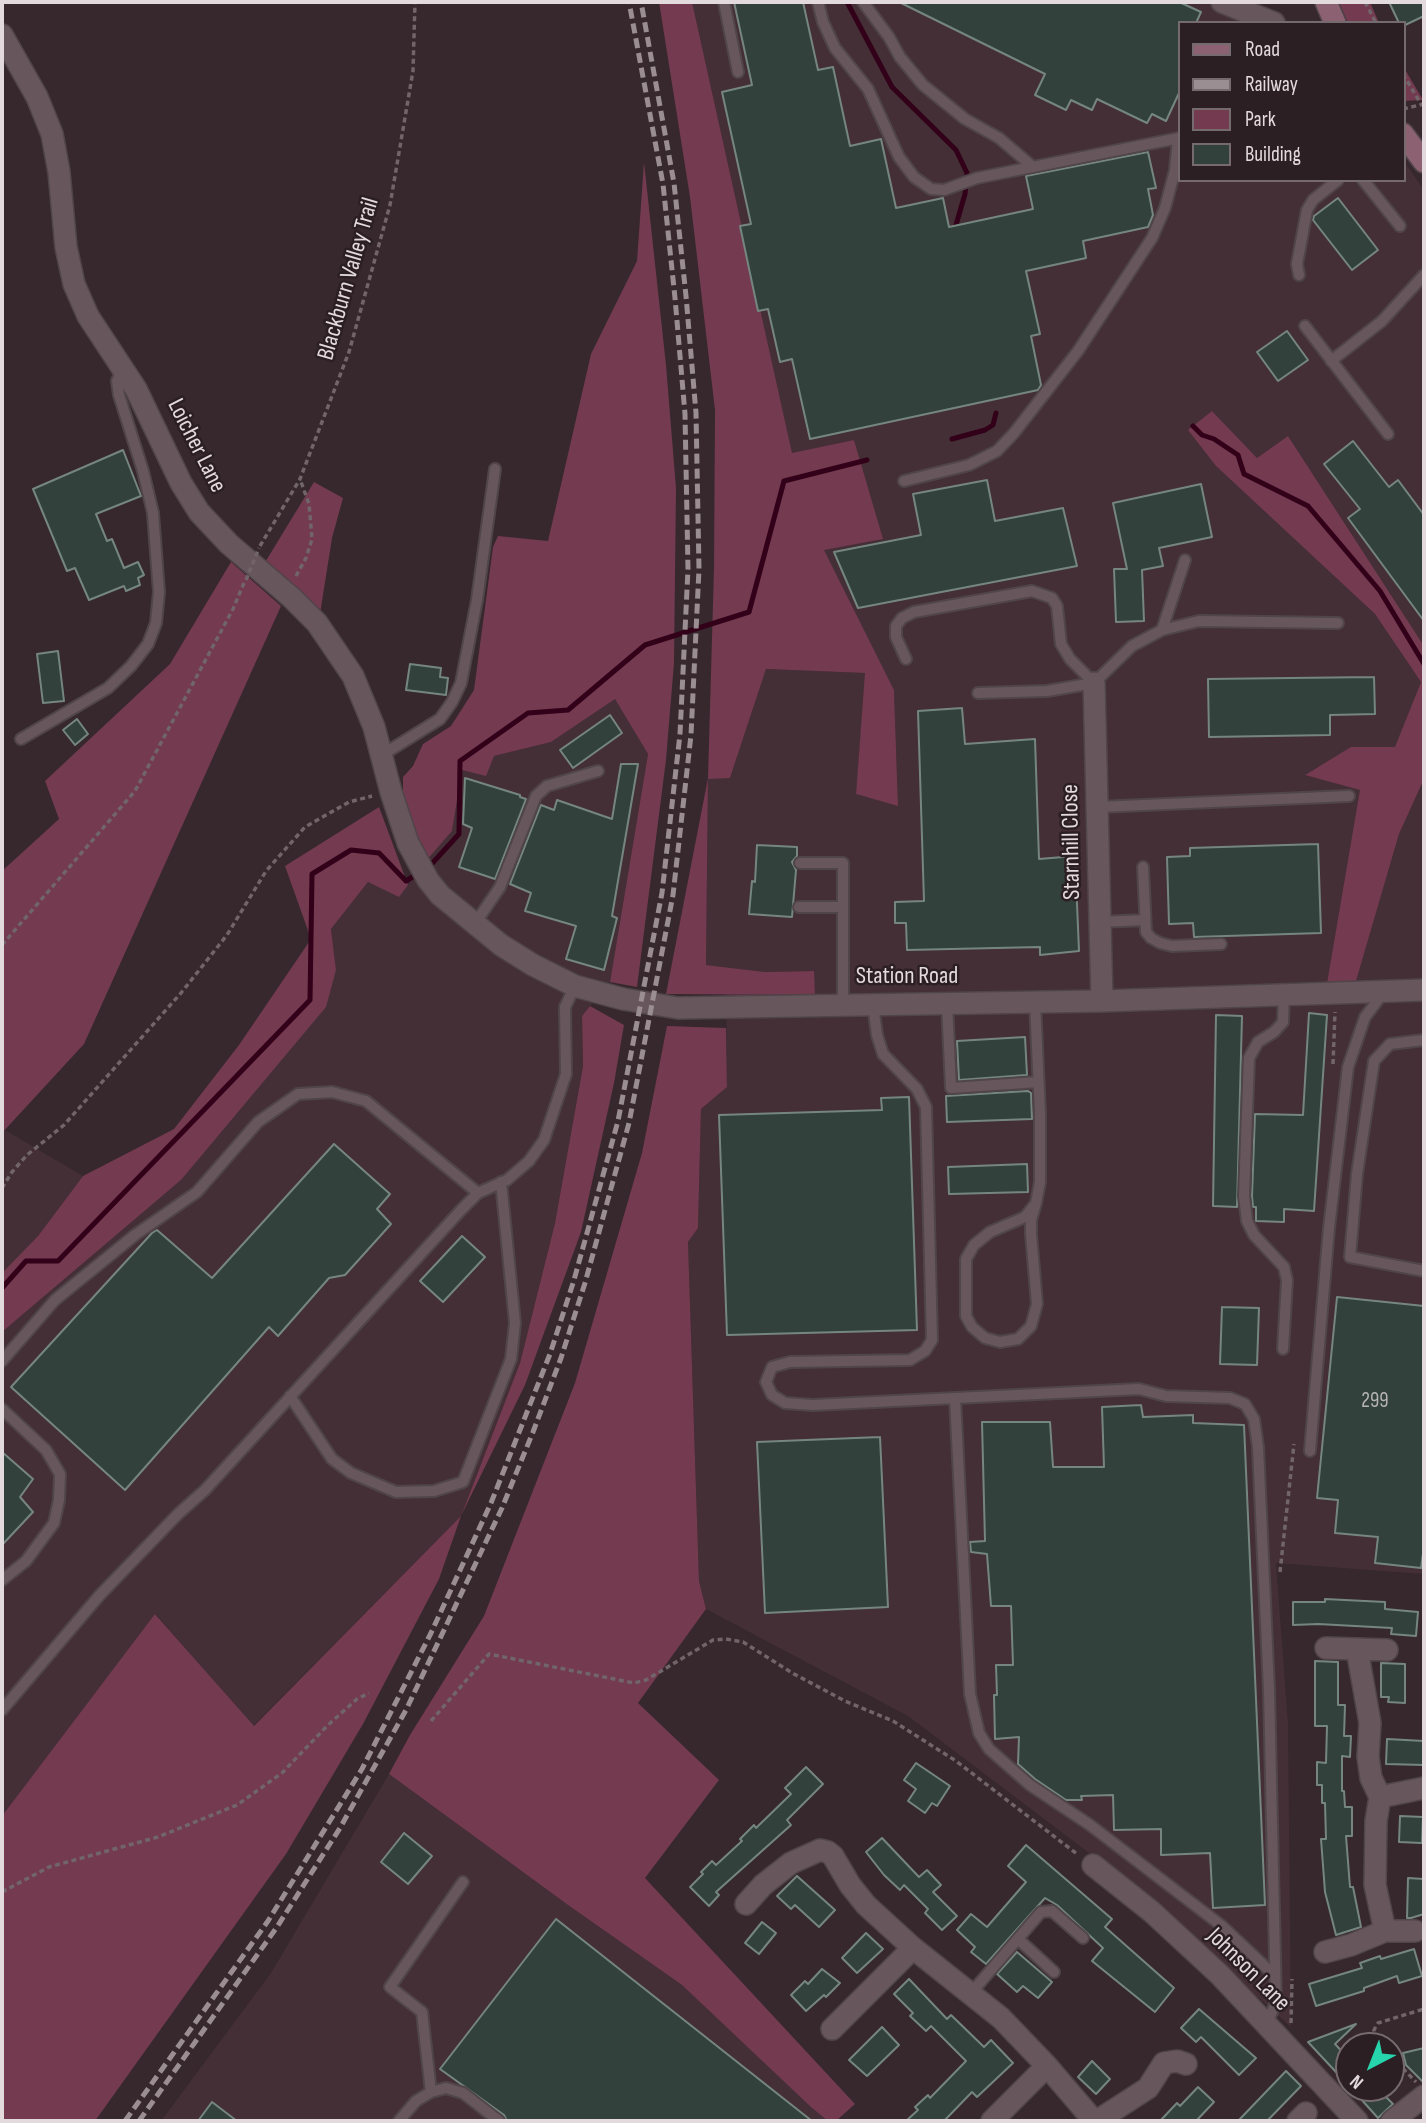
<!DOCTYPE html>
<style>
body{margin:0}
#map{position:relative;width:1426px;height:2123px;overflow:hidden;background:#36282d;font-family:"Sofia Sans Condensed",sans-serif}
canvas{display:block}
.frame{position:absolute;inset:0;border:4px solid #e3dadd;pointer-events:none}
.legend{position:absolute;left:1178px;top:21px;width:228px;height:161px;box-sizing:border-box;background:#2c1f23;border:2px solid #756a6d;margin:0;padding:9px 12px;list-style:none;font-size:21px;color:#e3dadd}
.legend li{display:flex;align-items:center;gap:14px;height:35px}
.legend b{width:35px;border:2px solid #756a6d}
.north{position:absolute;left:1335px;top:2032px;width:70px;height:70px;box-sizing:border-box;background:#2c1f23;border:2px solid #756a6d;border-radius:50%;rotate:222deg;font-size:19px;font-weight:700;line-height:28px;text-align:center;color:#e3dadd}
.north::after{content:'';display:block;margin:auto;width:24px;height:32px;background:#27d5ad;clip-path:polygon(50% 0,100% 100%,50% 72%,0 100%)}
</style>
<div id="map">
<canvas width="1426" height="2123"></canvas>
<div class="frame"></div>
<ul class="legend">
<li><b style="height:9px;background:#8c6272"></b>Road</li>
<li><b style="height:9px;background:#9a8e92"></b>Railway</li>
<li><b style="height:19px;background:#733a50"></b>Park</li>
<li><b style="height:19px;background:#32413c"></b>Building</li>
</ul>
<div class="north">N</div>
</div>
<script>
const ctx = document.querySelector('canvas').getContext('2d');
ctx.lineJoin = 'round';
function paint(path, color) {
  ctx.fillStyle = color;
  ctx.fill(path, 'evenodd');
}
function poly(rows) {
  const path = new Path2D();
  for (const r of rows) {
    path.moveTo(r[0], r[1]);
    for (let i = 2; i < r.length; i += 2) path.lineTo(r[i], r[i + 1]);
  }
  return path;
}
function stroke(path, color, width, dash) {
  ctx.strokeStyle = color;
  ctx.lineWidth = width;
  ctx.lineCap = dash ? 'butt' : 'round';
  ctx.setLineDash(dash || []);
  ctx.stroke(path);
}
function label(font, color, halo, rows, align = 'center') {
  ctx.font = font + ' "Sofia Sans Condensed",sans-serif';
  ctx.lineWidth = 5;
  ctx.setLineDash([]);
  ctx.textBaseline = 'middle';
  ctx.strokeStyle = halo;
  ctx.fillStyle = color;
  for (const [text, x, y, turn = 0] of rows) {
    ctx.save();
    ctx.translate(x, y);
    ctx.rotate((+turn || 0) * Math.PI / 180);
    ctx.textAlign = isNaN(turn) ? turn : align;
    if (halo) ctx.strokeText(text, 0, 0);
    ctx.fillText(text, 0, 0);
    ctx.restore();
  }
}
paint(poly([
 [692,2,1236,2,1273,23,1179,23,1179,180,1403,180,1403,160,1424,190,1424,646,1288,436,1257,458,1212,411,1216,466,1375,614,1421,682,1395,748,1351,748,1306,774,1361,790,1327,983,1354,988,1399,834,1424,779,1424,1574,1276,1563,1288,1724,1291,2027,1142,1893,908,1716,706,1609,699,1581,688,1242,698,1228,701,1109,727,1087,726,993,815,995,813,971,765,972,706,965,708,778,730,778,766,669,866,673,856,794,898,805,894,690,823,549,882,538,854,440,792,454],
 [615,698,648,754,610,982,582,1016,583,1066,555,1223,520,1363,461,1516,253,1726,156,1614,2,1816,2,1332,181,1180,336,970,331,929,368,882,399,896,426,861,452,831,462,770,494,756,551,742],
 [5,1130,83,1176,38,1236,2,1273,2,1133],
 [389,1774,568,1905,682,1985,828,2121,161,2121,271,1973]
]), '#442f36');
paint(poly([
 [659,2,692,2,792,453,854,440,883,539,824,550,894,690,898,806,856,794,865,673,766,669,730,778,708,779,706,965,765,972,814,971,815,995,666,994,708,778,714,568,715,410,690,197],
 [1339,2,1370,2,1379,23,1348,23],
 [1403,66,1423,100,1403,101],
 [644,162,666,365,676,488,674,663,666,760,637,987,610,982,648,754,615,699,551,742,494,756,486,776,462,770,452,831,426,861,403,794,403,777,413,766,423,744,451,726,474,690,493,547,498,536,548,541,591,354,637,261],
 [1212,411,1257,458,1288,436,1424,646,1424,779,1399,834,1354,988,1327,983,1360,790,1305,775,1351,747,1395,747,1421,682,1375,614,1216,466,1188,430],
 [314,482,343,498,332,538,320,614,264,564],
 [231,562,281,606,84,1044,2,1133,2,871,59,819,45,781,170,664],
 [379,807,408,885,399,897,368,882,331,929,336,970,326,1007,181,1180,2,1332,2,1273,38,1236,83,1176,174,1129,239,1045,311,939,285,866],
 [590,1006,624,1025,614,1083,581,1232,525,1385,461,1516,439,1579,363,1724,286,1854,95,2121,2,2121,2,1816,155,1614,254,1726,461,1516,520,1363,555,1223,583,1066,582,1016],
 [667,1026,726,1028,727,1087,701,1109,698,1228,688,1242,699,1581,706,1609,638,1703,719,1780,645,1878,855,2104,836,2121,828,2121,811,2107,682,1985,568,1905,389,1774,410,1735,484,1616,575,1383,642,1153]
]), '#733a50');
stroke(poly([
 [847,2,892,87,956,150,967,173,965,194,956,225],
 [1193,426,1202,435,1214,439,1238,455,1244,474,1308,506,1380,591,1424,664],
 [952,439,985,430,993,425,996,413],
 [428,868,459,834,460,761,528,713,568,710,645,645,749,612,784,481,867,460],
 [2,1288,26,1261,58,1261,310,1000,312,874,351,850,379,853,406,881,419,873]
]), '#320018', 5);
const building = poly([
 [734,2,803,2,818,70,833,67,850,146,881,139,896,208,943,198,949,227,1033,209,1026,176,1148,152,1156,188,1148,189,1153,215,1148,227,1083,241,1086,258,1026,271,1040,334,1031,336,1041,385,1038,390,810,439,792,359,780,362,768,309,758,311,740,226,751,224,722,92,752,85,734,2],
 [899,2,1179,2,1201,12,1196,23,1179,23,1179,93,1166,121,1152,114,1147,123,1097,99,1092,110,1071,100,1066,110,1035,95,1045,74,899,2],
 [1389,2,1424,2,1424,16,1403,26,1403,23,1399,23,1389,2],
 [1338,198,1378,250,1352,270,1313,220,1314,216,1338,198],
 [1287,331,1308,360,1278,381,1257,352,1287,331],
 [1353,441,1389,487,1398,480,1424,515,1424,621,1348,518,1360,509,1324,464,1353,441],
 [123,450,141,496,96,514,107,541,112,539,124,568,138,562,144,575,138,578,140,585,126,591,124,586,89,600,75,568,67,571,33,489,123,450],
 [987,480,995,521,1063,508,1077,566,858,608,834,552,921,535,913,494,987,480],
 [1201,484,1212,537,1159,548,1163,566,1142,570,1144,621,1116,622,1114,569,1127,569,1113,503,1201,484],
 [58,651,64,701,43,703,37,654,58,651],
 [410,664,441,668,440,677,448,678,446,695,406,690,410,664],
 [1374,677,1375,714,1330,715,1330,735,1209,737,1208,679,1374,677],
 [962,708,965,744,1035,739,1039,859,1075,856,1079,951,1040,955,1040,947,907,950,906,923,895,923,895,902,924,901,918,711,962,708],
 [610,715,622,733,573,768,560,750,610,715],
 [77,719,88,734,75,745,63,730,77,719],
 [621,764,638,764,612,916,617,918,604,970,566,959,576,926,525,911,531,893,510,884,541,805,554,810,557,800,612,819,621,764],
 [465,778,520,795,520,797,526,799,495,879,459,867,472,828,463,824,465,778],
 [1318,844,1321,933,1194,937,1193,923,1169,924,1167,857,1190,856,1190,848,1318,844],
 [757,845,797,847,797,856,792,862,796,870,792,917,749,914,752,881,755,882,757,845],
 [1309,1013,1327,1015,1314,1211,1284,1209,1284,1222,1256,1221,1256,1207,1253,1207,1252,1196,1255,1114,1303,1115,1309,1013],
 [1216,1015,1242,1016,1237,1207,1213,1206,1216,1015],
 [1025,1037,1027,1075,959,1080,957,1041,1025,1037],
 [1028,1091,1031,1093,1032,1119,947,1122,946,1096,1028,1091],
 [909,1097,917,1330,727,1335,719,1115,882,1110,881,1098,909,1097],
 [334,1144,390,1194,377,1209,391,1224,345,1275,329,1278,278,1336,269,1327,125,1490,11,1387,152,1233,157,1230,212,1278,334,1144],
 [1027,1164,1028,1192,949,1194,948,1167,1027,1164],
 [462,1236,485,1257,443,1302,420,1281,462,1236],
 [1337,1297,1424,1306,1424,1546,1421,1568,1375,1563,1378,1537,1335,1533,1338,1500,1317,1498,1337,1297],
 [1222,1307,1259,1308,1257,1365,1220,1364,1222,1307],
 [1141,1405,1143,1417,1193,1415,1193,1423,1244,1425,1265,1905,1213,1908,1210,1853,1161,1855,1161,1829,1114,1830,1113,1795,1081,1796,1082,1800,1066,1800,1035,1779,1018,1764,1019,1737,995,1739,994,1695,997,1695,996,1665,1013,1665,1011,1606,991,1606,987,1554,971,1552,970,1542,985,1541,982,1422,1050,1422,1053,1467,1104,1467,1102,1407,1141,1405],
 [880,1437,888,1607,765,1613,757,1442,880,1437],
 [2,1452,33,1479,20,1497,33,1512,2,1545,2,1452],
 [1325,1599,1385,1602,1385,1609,1418,1612,1416,1636,1391,1634,1392,1628,1318,1624,1293,1625,1293,1602,1325,1602,1325,1599],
 [1315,1661,1338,1662,1338,1705,1345,1705,1344,1736,1351,1736,1350,1757,1342,1756,1342,1791,1344,1791,1345,1807,1352,1807,1352,1836,1346,1836,1350,1887,1353,1887,1361,1927,1336,1935,1325,1892,1321,1839,1326,1839,1325,1803,1322,1803,1322,1785,1317,1785,1317,1762,1326,1763,1327,1726,1315,1726,1315,1661],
 [1381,1663,1405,1664,1405,1703,1388,1702,1389,1697,1381,1697,1381,1663],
 [1387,1739,1424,1741,1424,1765,1386,1764,1387,1739],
 [916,1763,950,1786,937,1806,932,1803,925,1813,908,1801,916,1789,904,1780,916,1763],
 [806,1767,823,1784,787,1820,791,1825,716,1892,719,1895,709,1906,690,1887,703,1874,701,1872,712,1861,716,1865,742,1841,740,1839,754,1825,756,1828,791,1794,785,1788,806,1767],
 [1400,1816,1423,1817,1422,1843,1399,1842,1400,1816],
 [404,1833,432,1856,408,1884,381,1862,404,1833],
 [882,1838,919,1877,927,1870,941,1885,933,1892,957,1916,942,1930,925,1913,928,1909,904,1885,900,1890,884,1875,866,1852,882,1838],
 [1026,1845,1112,1919,1105,1927,1174,1988,1155,2012,1092,1961,1103,1948,1057,1905,1045,1898,986,1964,971,1952,975,1947,957,1930,971,1914,987,1927,1026,1882,1008,1866,1026,1845],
 [797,1876,835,1910,819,1927,795,1905,791,1909,777,1896,797,1876],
 [1408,1878,1424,1879,1424,1914,1411,1918,1407,1918,1408,1878],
 [556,1919,812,2121,507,2121,504,2115,440,2069,556,1919],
 [762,1922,776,1933,759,1954,745,1943,762,1922],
 [866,1933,883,1949,857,1973,842,1958,866,1933],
 [1414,1949,1422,1976,1399,1983,1397,1976,1364,1988,1364,1991,1316,2006,1309,1984,1362,1968,1360,1963,1380,1956,1381,1959,1414,1949],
 [1017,1952,1052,1982,1038,1998,1023,1986,1017,1992,997,1974,1017,1952],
 [822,1969,840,1983,826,1997,824,1995,806,2011,791,1995,805,1981,808,1984,822,1969],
 [909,1979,947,2019,951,2015,984,2047,991,2040,1013,2063,977,2097,972,2092,944,2121,906,2121,918,2110,915,2107,928,2095,930,2098,966,2061,931,2026,926,2031,910,2016,913,2013,894,1994,909,1979],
 [1199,2009,1256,2058,1239,2075,1201,2037,1196,2042,1181,2028,1199,2009],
 [1356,2024,1335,2044,1349,2059,1349,2086,1308,2042,1356,2024],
 [882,2027,899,2045,867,2076,849,2060,882,2027],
 [1424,2048,1424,2083,1406,2065,1403,2053,1424,2048],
 [1092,2061,1110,2079,1096,2094,1078,2077,1092,2061],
 [1286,2071,1301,2086,1267,2121,1238,2121,1286,2071],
 [1198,2087,1214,2102,1196,2121,1160,2121,1177,2103,1180,2106,1198,2087],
 [1351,2088,1377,2088,1393,2104,1378,2118,1351,2088],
 [212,2102,237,2121,198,2121,212,2102]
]);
paint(building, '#32413c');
stroke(building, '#758680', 2);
const lane = poly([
 [724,2,738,72],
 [818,2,823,22,835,48,868,89,899,157,914,177,931,189,944,190,977,178,1179,138],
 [863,2,889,37,900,57,923,85,965,119,999,138,1033,167],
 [1363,180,1400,226],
 [1299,275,1297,264,1307,210,1313,200,1338,180],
 [1305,326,1388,434],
 [1331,361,1382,321,1424,275],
 [904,481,969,465,997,451,1014,433,1078,351,1152,238,1165,208,1175,170,1178,138],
 [1162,630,1185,560],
 [906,659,896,637,896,626,902,618,914,612,1032,591,1052,598,1057,606,1061,644,1070,659,1094,683],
 [978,693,1047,691,1094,683,1132,646,1162,630,1199,621,1338,623],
 [21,739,108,688,131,666,148,644,156,623,159,592,153,513,143,471,119,395,117,381,123,368],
 [382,755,440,719,452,702,461,683,477,600,495,469],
 [1098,807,1349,796],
 [800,863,843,863,843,1004],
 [1143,867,1146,932,1151,938,1160,943,1172,946,1221,944],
 [799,907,842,907],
 [1099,922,1145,920],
 [474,925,500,887,536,796,547,786,598,771],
 [1035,1002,1040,1113,1040,1182,1036,1203,1025,1217,990,1232,974,1245,966,1259,966,1316,972,1327,985,1338,1000,1342,1018,1339,1031,1326,1037,1304,1031,1234,1031,1220,1036,1203],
 [947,1004,951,1088,1038,1082],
 [873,1005,877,1035,883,1054,917,1089,926,1107,932,1340,925,1351,910,1360,790,1362,772,1367,766,1382,772,1395,785,1403,813,1405,1139,1389,1166,1396,1230,1398,1245,1404,1254,1419,1258,1447,1269,1690,1276,2003,1266,2025],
 [1424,1040,1390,1044,1374,1061,1357,1174,1350,1257,1424,1271],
 [1283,1349,1287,1280,1284,1267,1254,1235,1247,1221,1244,1196,1249,1058,1258,1042,1274,1032,1283,1022,1284,994],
 [2,1361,55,1300,135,1235,197,1192,258,1122,298,1094,332,1092,366,1101,478,1193],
 [290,1396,332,1459,351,1473,396,1492,434,1491,463,1482,511,1359,515,1323,501,1182],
 [955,1398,970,1694,979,1733,989,1749,1030,1785,1090,1825,1222,1926,1275,1976],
 [2,1409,46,1450,60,1474,59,1500,54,1523,26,1561,2,1580],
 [1310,1451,1329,1228,1348,1067,1365,1017,1384,992],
 [2,1710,99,1596,178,1514,205,1490,461,1210,478,1193,507,1180,529,1161,544,1140,566,1074,565,1007,575,986],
 [1018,1939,1054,1972],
 [971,1993,1041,1912,1052,1911,1083,1938],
 [431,2092,422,2012,390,1987,463,1882],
 [399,2121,416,2101,431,2092,446,2088,463,2093,499,2121]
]);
const street = poly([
 [1222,2,1274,23],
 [2,35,37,97,52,134,59,172,66,247,74,284,88,316,136,389,181,483,199,512,229,544,292,598,317,623,353,676,374,727,391,792,408,843,428,880,440,895,501,945,533,965,575,986,623,999,678,1008,1102,1001,1424,990],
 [1094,683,1102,1001],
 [1326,1648,1387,1650],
 [1357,1649,1370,1723,1368,1757,1371,1778,1380,1797,1376,1821,1375,1885,1385,1931],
 [1380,1797,1424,1788],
 [1093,1865,1152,1912,1220,1975,1357,2121],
 [746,1904,763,1885,791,1863,820,1850,828,1852,833,1856,850,1885,866,1905,913,1948,1001,2018,1047,2066,1094,2121],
 [1325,1952,1351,1945,1385,1931,1415,1931],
 [832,2029,913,1948],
 [992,2121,1047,2066],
 [1097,2121,1148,2088,1164,2063,1177,2061,1186,2064],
 [1298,2121,1306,2113],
 [1392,2121,1424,2096]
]);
const secondary = poly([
 [1326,2,1335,23],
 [1403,134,1424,162]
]);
stroke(lane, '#504549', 14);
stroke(street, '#504549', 24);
stroke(secondary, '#504549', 24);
stroke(poly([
 [1365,2,1376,23],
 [1403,74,1421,104],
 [1403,109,1424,104],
 [260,546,300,479,349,352,390,205,413,71,415,2],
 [296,576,306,558,312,539,309,504,300,479],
 [2,945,135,791,233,609,244,583],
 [1333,1064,1335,1012],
 [2,1188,12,1172,27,1155,64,1125,181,993,227,935,266,871,305,827,349,802,372,796],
 [1280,1572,1294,1444],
 [431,1721,489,1654,634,1683,646,1680,713,1640,726,1639,743,1642,794,1674,845,1701,893,1721,956,1761,1077,1854],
 [2,1892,49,1867,158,1837,237,1805,282,1773,328,1725,357,1699,369,1693],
 [1291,2023,1292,1979],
 [1381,2046,1375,2040,1374,2030,1378,2023,1424,2009],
 [1391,2056,1416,2082]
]), '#716569', 3.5, [5, 3.5]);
stroke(lane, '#67575c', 10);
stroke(street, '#67575c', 21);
stroke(secondary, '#8c6272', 21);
stroke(poly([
 [125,2121,268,1921,362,1769,431,1633,491,1503,550,1354,574,1280,618,1121,662,893,680,734,688,569,685,414,675,298,663,184,629,2],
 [139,2121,277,1927,340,1828,406,1710,502,1508,533,1432,561,1358,585,1283,629,1123,673,895,691,735,699,569,696,413,686,296,674,183,641,2]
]), '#9a8e92', 5, [10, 5]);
stroke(poly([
 [246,580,259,548]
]), '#716569', 3.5, [5, 3.5]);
label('21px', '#b7b4b5', null, [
 ["299",1375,1402]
]);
label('24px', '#e3dadd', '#2c1f23', [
 ["Blackburn Valley Trail",349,279,-74],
 ["Loicher Lane",196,446,63],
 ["Starnhill Close",1072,842,-91],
 ["Station Road",907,977],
 ["Johnson Lane",1248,1970,45]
]);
</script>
